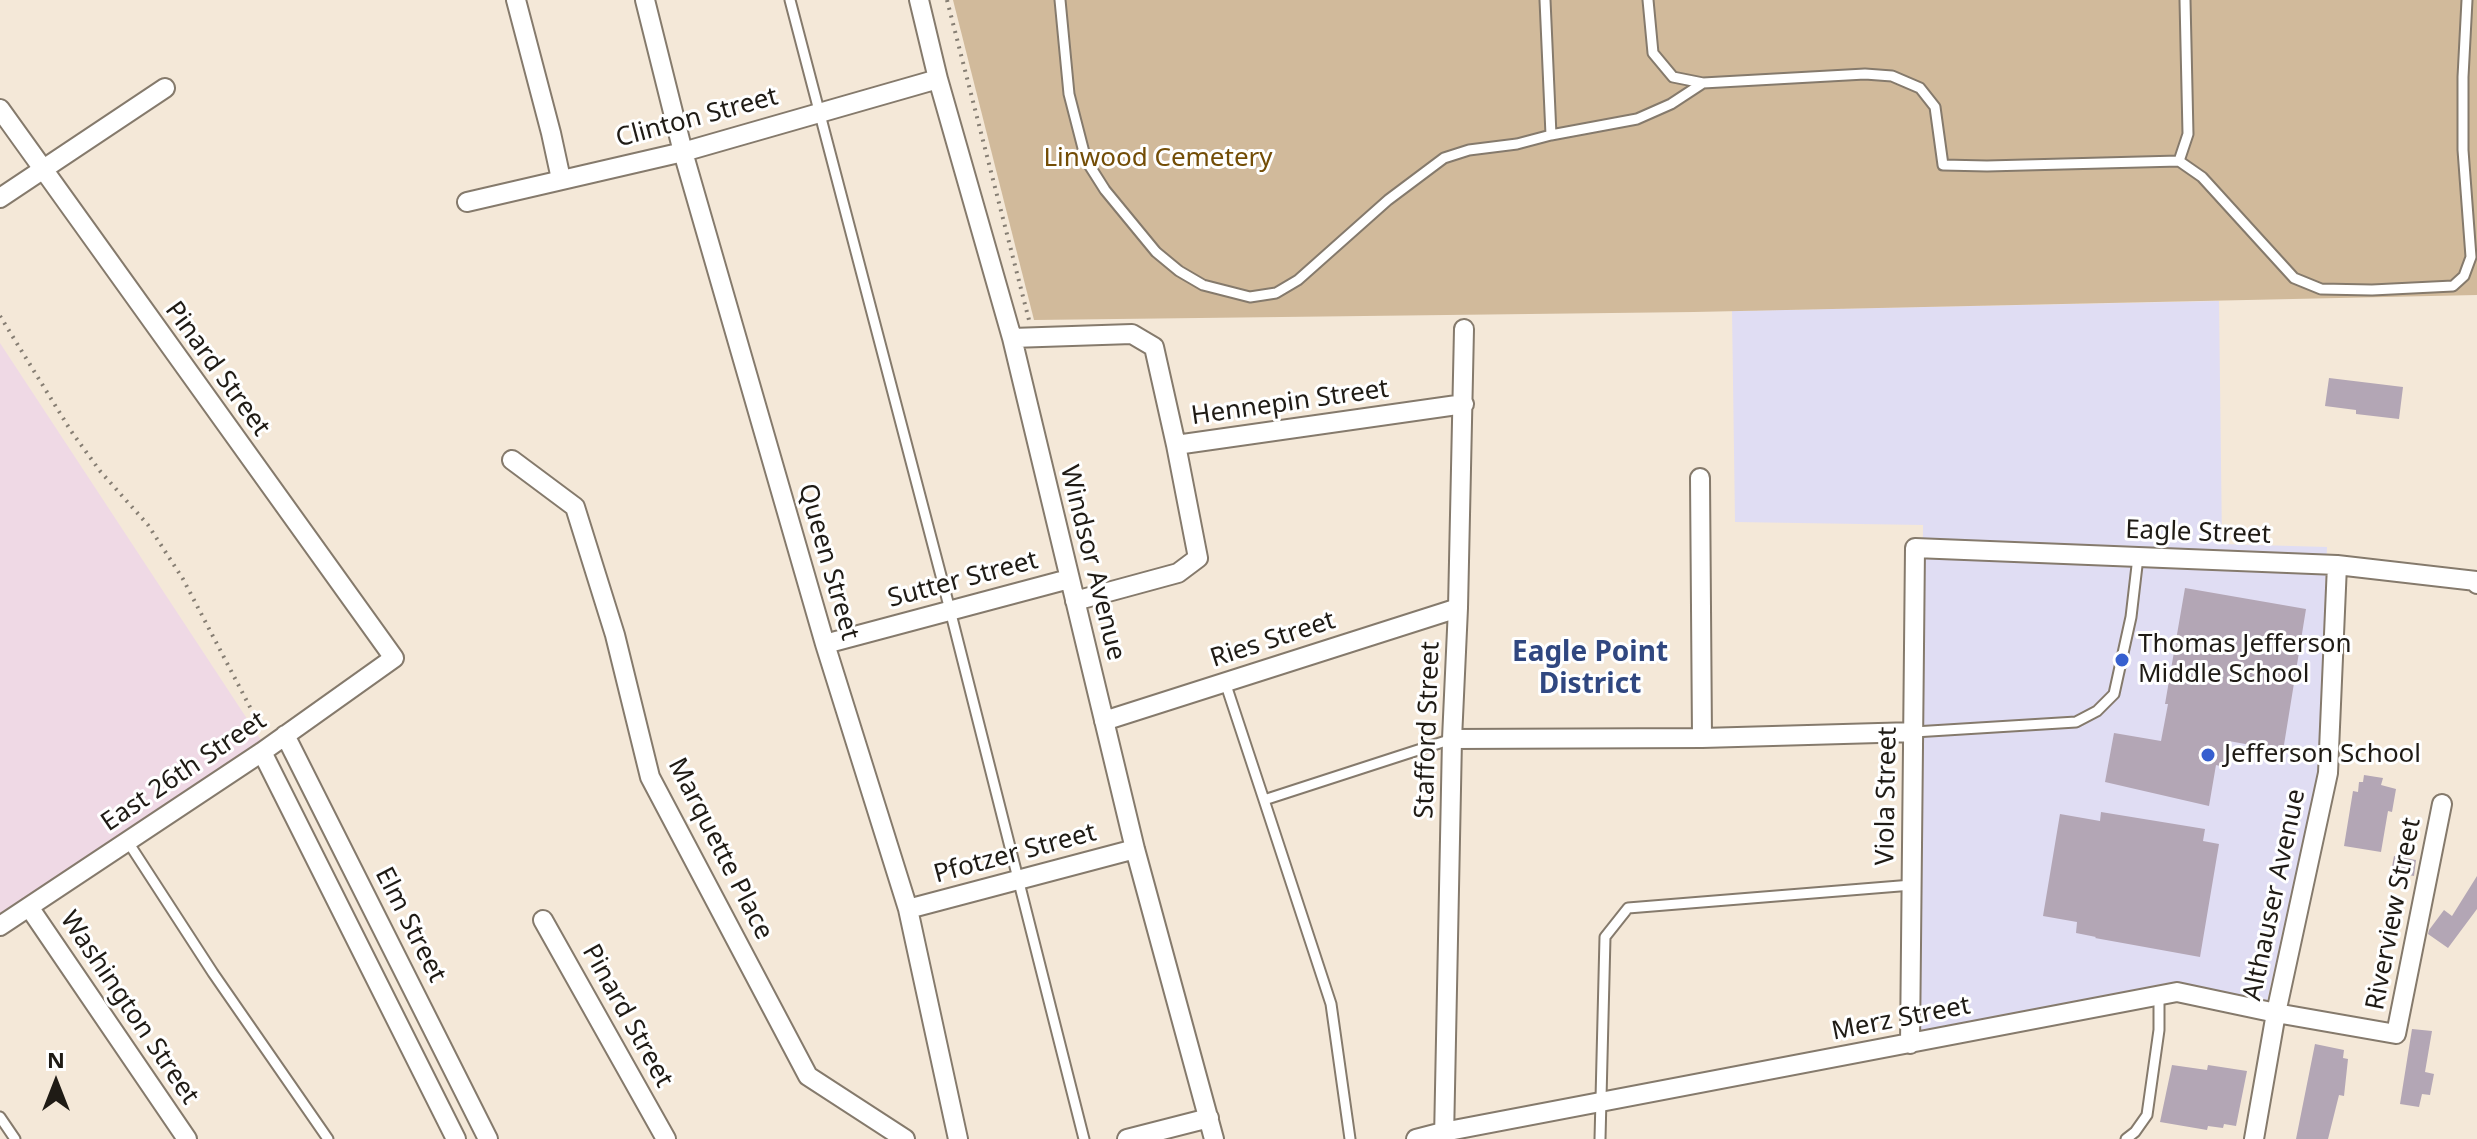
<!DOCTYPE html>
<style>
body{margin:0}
#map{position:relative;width:2477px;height:1139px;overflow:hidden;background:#f4e8d8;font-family:"Noto Sans",sans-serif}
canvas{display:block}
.north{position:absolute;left:16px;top:1043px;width:80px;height:80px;-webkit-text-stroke:6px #fff;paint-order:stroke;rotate:0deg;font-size:22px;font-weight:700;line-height:32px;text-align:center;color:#1f1b15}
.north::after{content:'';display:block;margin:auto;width:28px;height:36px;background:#1f1b15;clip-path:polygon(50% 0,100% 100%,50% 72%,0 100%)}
</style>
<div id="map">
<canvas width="2477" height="1139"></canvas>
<div class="north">N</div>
</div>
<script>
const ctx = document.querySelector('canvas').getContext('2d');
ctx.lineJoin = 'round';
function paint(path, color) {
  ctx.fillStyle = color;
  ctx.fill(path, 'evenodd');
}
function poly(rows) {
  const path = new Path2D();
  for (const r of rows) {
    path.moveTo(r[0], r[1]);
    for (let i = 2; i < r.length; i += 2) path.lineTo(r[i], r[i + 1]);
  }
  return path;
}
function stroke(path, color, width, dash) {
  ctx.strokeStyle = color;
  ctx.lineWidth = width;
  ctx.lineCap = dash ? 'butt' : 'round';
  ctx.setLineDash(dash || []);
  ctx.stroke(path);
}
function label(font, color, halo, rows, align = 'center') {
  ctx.font = font + ' "Noto Sans",sans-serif';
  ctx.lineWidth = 6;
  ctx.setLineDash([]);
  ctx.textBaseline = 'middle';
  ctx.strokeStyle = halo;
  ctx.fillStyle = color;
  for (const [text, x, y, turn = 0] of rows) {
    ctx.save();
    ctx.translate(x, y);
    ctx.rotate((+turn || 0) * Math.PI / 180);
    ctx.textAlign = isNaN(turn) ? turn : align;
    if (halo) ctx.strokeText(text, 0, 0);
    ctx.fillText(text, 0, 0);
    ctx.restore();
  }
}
paint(poly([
 [0,343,263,743,0,918]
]), '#efd9e5');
paint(poly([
 [2219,301,2222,544,2327,547,2318,773,2267,1002,2173,982,1920,1033,1923,525,1735,522,1732,311]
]), '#e0ddf3');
paint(poly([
 [953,0,2477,0,2477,295,1694,312,1034,320]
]), '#d1ba9b');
paint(poly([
 [2329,378,2403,387,2399,419,2356,414,2356,410,2325,406],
 [2185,588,2306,609,2283,751,2229,741,2224,767,2216,765,2209,806,2105,782,2114,733,2161,741,2168,704,2165,704],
 [2364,775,2383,778,2381,785,2396,789,2392,812,2388,811,2381,852,2344,846,2353,791,2358,792,2359,782,2363,782],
 [2101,812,2205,829,2203,841,2219,844,2200,957,2095,938,2096,937,2076,933,2077,922,2043,916,2060,814,2100,821],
 [2394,856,2416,860,2414,876,2391,872],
 [2477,876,2477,909,2448,948,2428,934,2429,930,2444,910,2452,916],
 [2412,1029,2432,1031,2425,1072,2434,1074,2430,1095,2422,1094,2419,1107,2400,1104],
 [2315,1044,2344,1050,2343,1058,2348,1059,2344,1096,2339,1095,2328,1139,2296,1139],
 [2172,1065,2207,1070,2208,1065,2247,1071,2236,1126,2224,1124,2223,1128,2208,1126,2207,1130,2160,1122]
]), '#b3a6b5');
const service = poly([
 [790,0,950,610,1084,1139],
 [1060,0,1069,94,1086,160,1105,190,1156,252,1179,271,1203,285,1250,297,1276,293,1298,280,1388,200,1444,158,1469,150,1517,144,1551,135,1637,119,1671,104,1703,83],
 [1545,0,1551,135],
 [1648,0,1653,53,1673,77,1703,83,1865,74,1892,76,1920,88,1935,107,1943,165,1987,166,2179,161,2202,177,2294,278,2321,289,2372,290,2453,286,2464,276,2471,257,2463,150,2463,77,2467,0],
 [2179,161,2188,134,2185,0],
 [1225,682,1264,800],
 [1914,732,2076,722,2097,711,2114,694,2131,617,2138,557],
 [128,842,213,973,328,1139],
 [0,1117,15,1139],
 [1350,1139,1331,1004,1264,800,1452,739],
 [1600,1139,1605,937,1628,908,1912,885],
 [2126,1139,2135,1132,2147,1115,2159,1030,2159,996]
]);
const minor = poly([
 [516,0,551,133,561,179],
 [645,0,683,152,825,644,908,909,958,1139],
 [919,0,938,79,1012,338,1135,849,1214,1139],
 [0,109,394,658,262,752,0,926],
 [0,198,165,88],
 [467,202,683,152,938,79],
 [1012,338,1132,334,1154,347,1176,445,1464,404],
 [512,460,575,507,615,635,650,777,808,1076,905,1139],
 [1700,478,1702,738],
 [1075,601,1178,573,1198,558,1176,445],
 [825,644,1069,579],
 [1104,721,1458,608],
 [285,735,488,1139],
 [1452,739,1702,738,1914,732],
 [262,752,456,1139],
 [29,907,187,1139],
 [908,909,1135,849],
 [543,920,666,1139],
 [1910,1044,1915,548,2337,565,2476,581,2477,584],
 [1127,1139,1209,1118],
 [1416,1139,1443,1132,2177,992,2276,1013,2396,1034,2442,804],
 [1444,1139,1452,739,1458,608,1464,329],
 [2254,1139,2276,1013,2328,773,2337,565]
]);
stroke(service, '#857a6c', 13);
stroke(minor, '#857a6c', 22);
stroke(poly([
 [947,0,1029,320],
 [0,316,71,431,100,471,148,525,183,579,262,730]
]), '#867e73', 4, [2, 6]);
stroke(service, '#fff', 9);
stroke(minor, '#fff', 18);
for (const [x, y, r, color] of [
 [2122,660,8,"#365fcf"],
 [2208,755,8,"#365fcf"]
]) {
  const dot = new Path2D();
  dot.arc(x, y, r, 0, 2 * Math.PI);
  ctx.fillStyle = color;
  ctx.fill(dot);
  stroke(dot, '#fff', 3);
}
label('26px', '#1f1b15', '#fff', [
 ["Clinton Street",697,118,-15],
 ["Pinard Street",217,369,54],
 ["Hennepin Street",1290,403,-8],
 ["Eagle Street",2198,533,2],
 ["Queen Street",828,562,74],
 ["Windsor Avenue",1092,563,76],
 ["Sutter Street",963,580,-15],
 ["Ries Street",1273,640,-18],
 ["Stafford Street",1428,730,-88],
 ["East 26th Street",184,772,-34],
 ["Viola Street",1887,796,-89],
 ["Marquette Place",720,849,63],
 ["Pfotzer Street",1015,854,-15],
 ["Althauser Avenue",2275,895,-78],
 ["Riverview Street",2394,914,-79],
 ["Elm Street",410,925,63],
 ["Washington Street",129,1008,56],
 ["Pinard Street",627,1016,61],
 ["Merz Street",1901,1019,-11]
]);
label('26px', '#734d06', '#fff', [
 ["Linwood Cemetery",1158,159]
]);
label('26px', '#1f1b15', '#fff', [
 ["Thomas Jefferson",2138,645],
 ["Middle School",2138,675],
 ["Jefferson School",2224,755]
], 'left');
label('bold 28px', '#304780', '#fff', [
 ["Eagle Point",1590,653],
 ["District",1590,685]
]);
</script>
